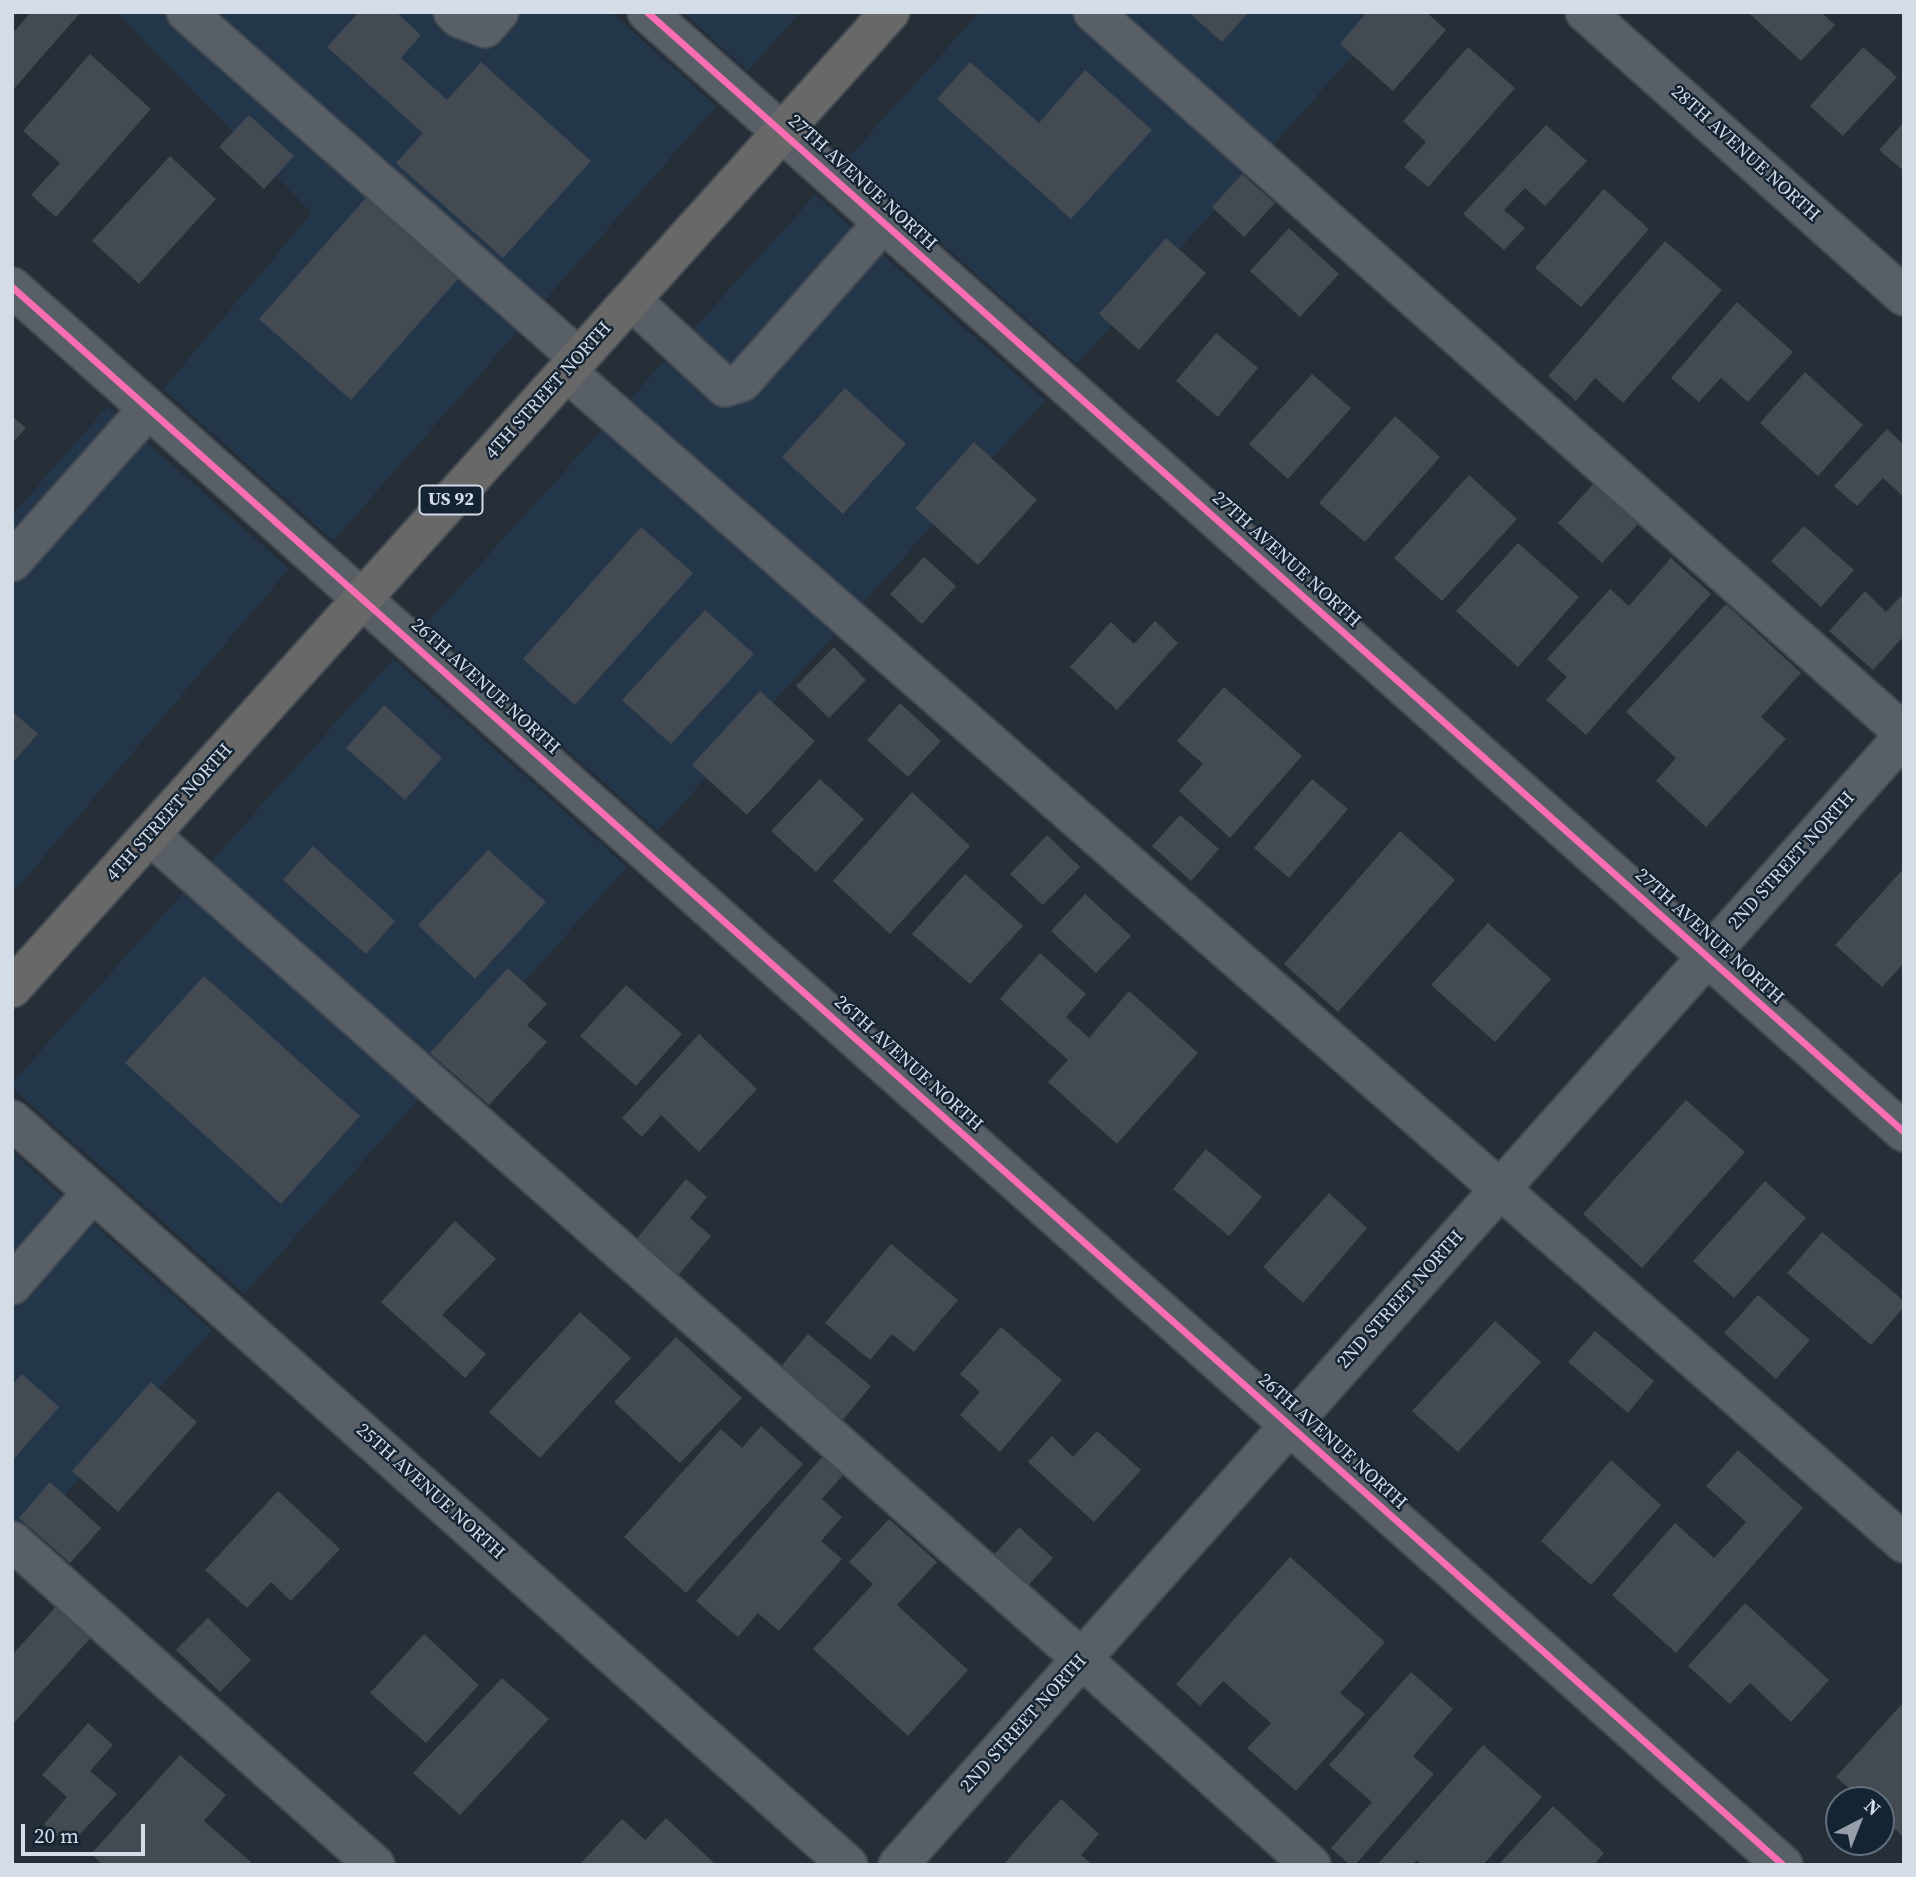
<!DOCTYPE html>
<style>
body{margin:0}
#map{position:relative;width:1916px;height:1877px;overflow:hidden;background:#262e37;font-family:"Source Serif 4",serif}
canvas{display:block}
.frame{position:absolute;inset:0;border:14px solid #d3dce7;pointer-events:none}
.north{position:absolute;left:1825px;top:1786px;width:70px;height:70px;box-sizing:border-box;background:#152433;border:2px solid #616e7b;border-radius:50%;rotate:42deg;font-size:19px;font-weight:700;line-height:28px;text-align:center;color:#d3dce7}
.north::after{content:'';display:block;margin:auto;width:24px;height:32px;background:#969fa9;clip-path:polygon(50% 0,100% 100%,50% 72%,0 100%)}
.scale{position:absolute;left:21px;top:1824px;width:124px;height:32px;box-sizing:border-box;border:4px solid #d3dce7;border-top:0;padding-left:9px;font-size:21px;line-height:24px;white-space:nowrap;color:#d3dce7;-webkit-text-stroke:5px #152433;paint-order:stroke}
</style>
<div id="map">
<canvas width="1916" height="1877"></canvas>
<div class="frame"></div>
<div class="north">N</div>
<div class="scale">20 m</div>
</div>
<script>
const ctx = document.querySelector('canvas').getContext('2d');
ctx.lineJoin = 'round';
function paint(path, color) {
  ctx.fillStyle = color;
  ctx.fill(path, 'evenodd');
}
function poly(rows) {
  const path = new Path2D();
  for (const r of rows) {
    path.moveTo(r[0], r[1]);
    for (let i = 2; i < r.length; i += 2) path.lineTo(r[i], r[i + 1]);
  }
  return path;
}
function stroke(path, color, width, dash) {
  ctx.strokeStyle = color;
  ctx.lineWidth = width;
  ctx.lineCap = dash ? 'butt' : 'round';
  ctx.setLineDash(dash || []);
  ctx.stroke(path);
}
function label(font, color, halo, rows, align = 'center') {
  ctx.font = font + ' "Source Serif 4",serif';
  ctx.lineWidth = 5;
  ctx.setLineDash([]);
  ctx.textBaseline = 'middle';
  ctx.strokeStyle = halo;
  ctx.fillStyle = color;
  for (const [text, x, y, turn = 0] of rows) {
    ctx.save();
    ctx.translate(x, y);
    ctx.rotate((+turn || 0) * Math.PI / 180);
    ctx.textAlign = isNaN(turn) ? turn : align;
    if (halo) ctx.strokeText(text, 0, 0);
    ctx.fillText(text, 0, 0);
    ctx.restore();
  }
}
paint(poly([
 [116,12,611,12,716,106,333,541,163,389,312,213],
 [683,12,800,12,748,71],
 [980,12,1392,12,1077,364,847,159],
 [815,195,1045,400,658,831,426,624],
 [107,407,289,569,12,894,12,515],
 [393,659,627,867,244,1294,12,1088,12,1083],
 [12,1152,212,1330,12,1553]
]), '#24364a');
paint(poly([
 [31,12,81,12,12,91,12,34],
 [359,12,396,12,421,35,401,58,447,100,481,62,591,161,503,258,396,163,423,133,327,47],
 [1188,12,1249,12,1222,42],
 [1367,12,1426,12,1446,30,1393,91,1340,44],
 [1752,12,1821,12,1835,25,1801,61,1750,14],
 [1468,47,1515,88,1428,187,1404,167,1426,142,1403,121],
 [1863,47,1897,77,1843,136,1810,106],
 [90,54,151,109,56,217,31,195,60,163,23,131],
 [970,62,1039,123,1085,70,1152,130,1071,219,937,99],
 [249,115,294,156,264,189,219,147],
 [1904,122,1904,171,1879,150],
 [1546,125,1587,161,1545,206,1525,188,1504,210,1525,228,1504,250,1463,214],
 [170,156,216,199,139,284,92,241],
 [1242,174,1275,203,1244,237,1212,207],
 [1604,189,1649,229,1581,307,1535,268],
 [372,191,464,272,351,400,259,319],
 [1289,228,1339,274,1300,317,1250,271],
 [1166,238,1206,273,1139,350,1099,314],
 [1665,241,1722,290,1623,403,1595,378,1576,401,1548,376],
 [1737,302,1793,352,1748,402,1721,378,1699,402,1671,378],
 [1216,333,1258,368,1218,417,1176,381],
 [1805,372,1863,425,1818,476,1760,423],
 [1312,374,1351,408,1288,479,1249,444],
 [845,388,906,444,843,514,782,457],
 [12,416,26,428,12,443],
 [1395,416,1440,457,1365,542,1319,503],
 [1887,429,1904,445,1904,497,1883,478,1857,506,1834,486],
 [974,442,1037,500,978,565,915,508],
 [1469,475,1517,519,1442,601,1394,558],
 [1595,482,1639,523,1602,563,1558,523],
 [1804,526,1854,570,1821,607,1771,561],
 [641,527,693,573,575,705,523,659],
 [1518,543,1579,597,1518,667,1456,611],
 [924,557,956,586,922,624,890,594],
 [1671,558,1711,594,1586,735,1546,700,1567,677,1547,659,1610,589,1629,606],
 [1865,591,1886,612,1904,593,1904,636,1873,670,1829,631],
 [1726,604,1801,673,1761,717,1786,739,1706,827,1656,781,1676,758,1626,712],
 [705,610,754,654,671,744,622,700],
 [1155,621,1178,643,1117,710,1070,667,1111,622,1134,644],
 [834,647,866,680,829,718,796,686],
 [1224,687,1302,756,1230,838,1179,791,1203,764,1177,741],
 [760,691,815,741,747,815,692,765],
 [900,703,941,741,908,777,867,740],
 [384,705,442,758,405,800,346,748],
 [12,711,38,734,12,763],
 [820,779,864,819,816,872,771,831],
 [1312,779,1348,809,1289,878,1254,848],
 [912,792,970,846,890,934,833,881],
 [1180,815,1219,849,1191,881,1152,846],
 [1400,831,1455,880,1338,1012,1284,964],
 [1047,835,1080,867,1043,905,1010,874],
 [313,846,395,921,366,954,283,880],
 [488,850,546,902,475,979,418,925],
 [1904,868,1904,963,1882,987,1835,945],
 [965,874,1023,926,970,984,912,934],
 [1085,894,1131,936,1096,973,1051,931],
 [1488,923,1551,979,1495,1042,1431,985],
 [1040,953,1086,994,1066,1017,1089,1038,1129,991,1198,1053,1117,1144,1048,1082,1068,1060,1000,999],
 [508,968,547,1004,527,1025,547,1042,489,1105,430,1053],
 [204,976,360,1116,281,1204,125,1063],
 [626,985,682,1034,636,1086,580,1036],
 [699,1034,757,1089,699,1152,661,1115,642,1137,622,1118],
 [1686,1100,1745,1152,1642,1268,1583,1214],
 [1206,1149,1262,1197,1229,1236,1173,1189],
 [686,1179,707,1197,690,1218,711,1236,676,1278,633,1243],
 [1765,1181,1806,1218,1734,1298,1693,1261],
 [1329,1193,1367,1228,1303,1303,1263,1267],
 [455,1221,496,1259,442,1315,486,1354,465,1378,381,1302],
 [1822,1232,1904,1301,1904,1307,1871,1345,1787,1273],
 [891,1244,958,1300,914,1352,892,1334,870,1360,825,1323],
 [1758,1295,1810,1340,1776,1379,1724,1333],
 [580,1312,631,1358,540,1458,489,1412],
 [1495,1321,1541,1362,1458,1452,1412,1411],
 [1001,1327,1062,1380,1000,1452,960,1415,980,1392,960,1374],
 [1595,1331,1654,1381,1628,1413,1568,1362],
 [808,1334,871,1386,842,1421,779,1369],
 [676,1337,742,1398,680,1463,614,1402],
 [22,1374,59,1407,12,1461,12,1385],
 [151,1382,197,1422,118,1512,72,1471],
 [761,1426,803,1464,686,1593,624,1537,721,1429,742,1448],
 [1097,1431,1141,1470,1094,1522,1028,1462,1052,1436,1073,1457],
 [1738,1450,1803,1508,1676,1653,1612,1595,1675,1523,1714,1558,1746,1522,1706,1486],
 [822,1457,843,1475,822,1499,842,1517,821,1541,842,1559,779,1631,758,1613,738,1637,696,1601],
 [1611,1460,1661,1505,1591,1585,1541,1541],
 [50,1482,101,1528,70,1563,19,1518],
 [278,1491,340,1549,291,1601,271,1582,247,1608,205,1570],
 [889,1519,937,1562,897,1605,968,1670,908,1736,813,1649,873,1584,849,1562],
 [1019,1527,1053,1558,1025,1589,991,1558],
 [1290,1557,1385,1642,1340,1693,1365,1714,1296,1791,1247,1748,1271,1723,1223,1681,1200,1706,1176,1684],
 [61,1601,95,1633,12,1725,12,1655],
 [1745,1603,1829,1680,1791,1722,1750,1683,1730,1704,1688,1666],
 [208,1618,251,1660,220,1692,176,1650],
 [424,1634,479,1685,426,1743,370,1693],
 [1411,1672,1453,1709,1413,1756,1434,1774,1355,1865,1350,1865,1331,1848,1372,1802,1329,1765],
 [502,1678,549,1719,460,1815,413,1773],
 [1901,1705,1904,1707,1904,1837,1881,1817,1881,1800,1862,1800,1836,1777],
 [88,1723,113,1745,90,1771,117,1794,69,1846,44,1824,67,1797,42,1775],
 [1483,1745,1542,1797,1483,1865,1422,1865,1417,1860,1412,1865,1377,1865],
 [180,1755,226,1795,204,1821,251,1862,248,1865,103,1865,91,1854],
 [1061,1799,1099,1834,1081,1855,1093,1865,1003,1865],
 [1553,1806,1604,1853,1594,1865,1498,1865],
 [666,1818,716,1865,581,1863,622,1819,645,1840]
]), '#434a52');
const minor = poly([
 [186,12,579,358],
 [453,12,459,18,485,28,499,12],
 [647,12,1904,1132],
 [1093,12,1904,733],
 [1585,12,1904,296],
 [12,287,1783,1865],
 [631,300,725,387,742,382,883,223],
 [567,372,1904,1543],
 [12,562,148,409],
 [150,835,1082,1659,1311,1865],
 [12,1120,848,1865],
 [12,1285,93,1192],
 [12,1541,375,1865],
 [898,1865,1904,736]
]);
const major = poly([
 [12,988,890,12]
]);
stroke(minor, '#434a52', 42);
stroke(major, '#434a52', 42);
stroke(minor, '#595f66', 38);
stroke(major, '#676867', 38);
stroke(poly([
 [647,12,1904,1132],
 [12,287,1783,1865]
]), '#f96db3', 7);
for (const [x, y, w] of [
 [451,500,63]
]) {
  const box = new Path2D();
  box.roundRect(x - w / 2, y - 14.5, w, 29, 5);
  ctx.fillStyle = '#152433';
  ctx.fill(box);
  stroke(box, '#d3dce7', 2);
}
label('bold 18px', '#d3dce7', null, [
 ["US 92",451,500]
]);
label('19px', '#d3dce7', '#152433', [
 ["28TH AVENUE NORTH",1745,154,42],
 ["27TH AVENUE NORTH",862,183,42],
 ["4TH STREET NORTH",549,391,-48],
 ["27TH AVENUE NORTH",1286,560,42],
 ["26TH AVENUE NORTH",485,687,42],
 ["4TH STREET NORTH",170,813,-48],
 ["2ND STREET NORTH",1792,861,-48],
 ["27TH AVENUE NORTH",1709,937,42],
 ["26TH AVENUE NORTH",908,1064,42],
 ["2ND STREET NORTH",1401,1300,-48],
 ["26TH AVENUE NORTH",1332,1442,42],
 ["25TH AVENUE NORTH",430,1492,42],
 ["2ND STREET NORTH",1024,1724,-48]
]);
</script>
